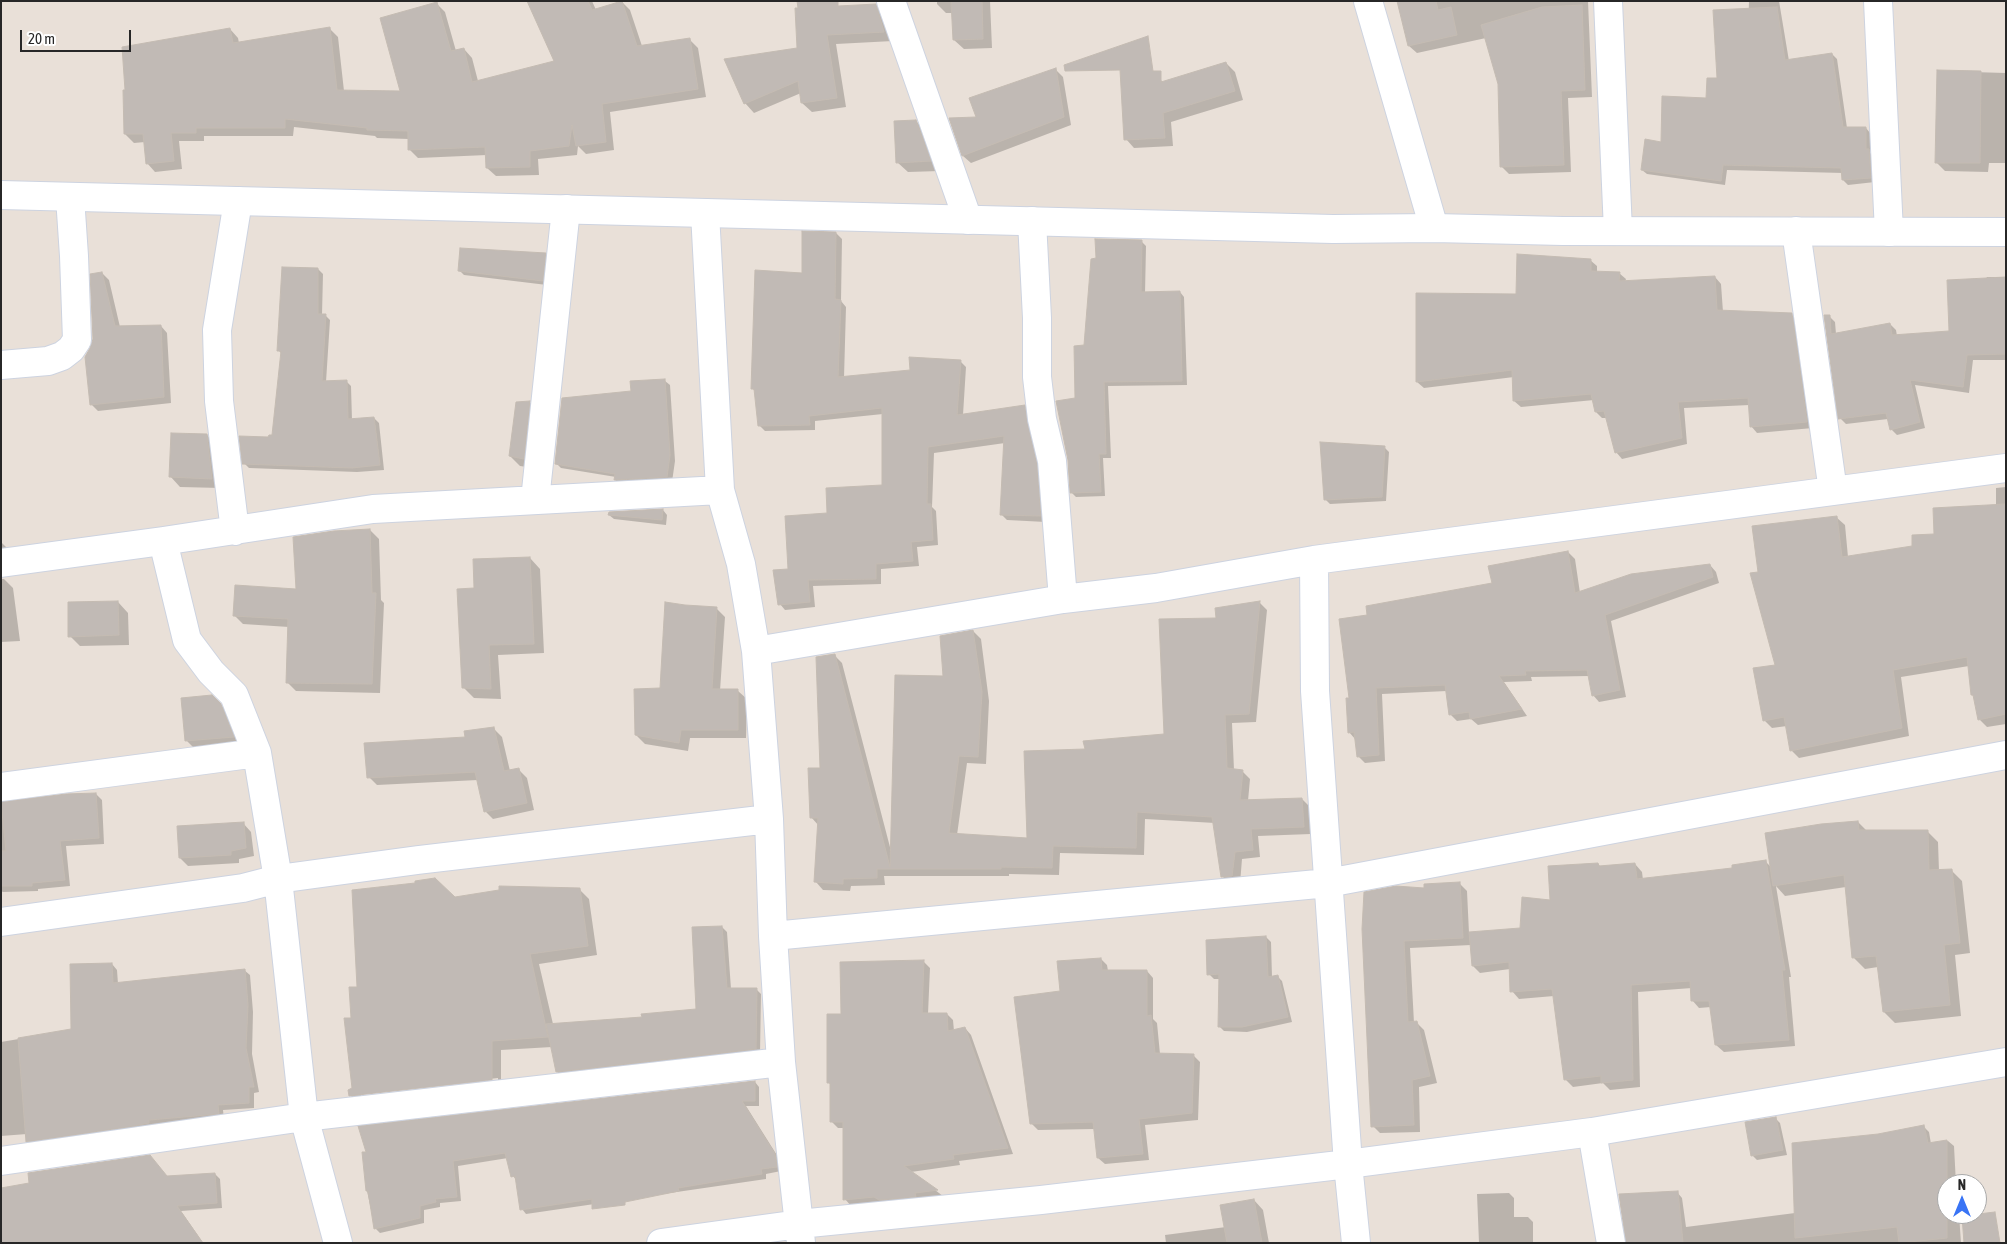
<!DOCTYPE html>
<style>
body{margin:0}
#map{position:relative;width:2007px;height:1244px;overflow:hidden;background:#e9e0d8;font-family:"Asap Condensed",sans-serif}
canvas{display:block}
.frame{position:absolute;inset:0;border:2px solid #272727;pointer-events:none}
.north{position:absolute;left:1937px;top:1174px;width:50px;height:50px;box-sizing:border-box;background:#fff;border:1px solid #a9a9a9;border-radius:50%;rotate:0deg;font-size:14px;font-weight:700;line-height:20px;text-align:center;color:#272727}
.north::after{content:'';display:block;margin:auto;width:18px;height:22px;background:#3974f5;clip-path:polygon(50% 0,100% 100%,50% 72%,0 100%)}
.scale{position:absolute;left:20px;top:30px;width:111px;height:22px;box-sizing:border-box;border:2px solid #272727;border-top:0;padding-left:6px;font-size:15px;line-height:18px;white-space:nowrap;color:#272727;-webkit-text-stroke:4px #fff;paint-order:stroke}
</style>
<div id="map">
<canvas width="2007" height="1244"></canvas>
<div class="frame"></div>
<div class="north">N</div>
<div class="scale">20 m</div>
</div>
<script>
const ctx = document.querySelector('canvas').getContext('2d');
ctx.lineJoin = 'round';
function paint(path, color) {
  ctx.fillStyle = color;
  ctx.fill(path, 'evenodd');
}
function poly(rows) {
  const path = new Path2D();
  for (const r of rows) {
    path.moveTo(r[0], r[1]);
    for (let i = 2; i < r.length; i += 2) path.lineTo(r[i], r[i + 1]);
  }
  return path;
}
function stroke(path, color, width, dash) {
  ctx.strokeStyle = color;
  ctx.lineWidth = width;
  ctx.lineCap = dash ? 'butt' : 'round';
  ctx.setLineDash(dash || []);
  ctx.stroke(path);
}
paint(poly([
 [529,1,592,1,596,10,622,2,630,10,642,46,689,39,698,48,706,97,610,112,614,150,586,154,578,146,577,155,538,159,539,175,496,176,487,168,487,155,418,158,409,149,409,139,377,138,375,136,294,127,293,136,204,136,204,141,179,141,182,169,155,172,147,163,145,142,134,143,125,134,230,29,238,38,239,43,329,28,338,37,344,91,402,92,437,4,445,12,456,51,464,49,472,58,478,81,556,62],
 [937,1,990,1,992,48,964,49,954,40,953,13,946,13,937,4],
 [1399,1,1588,1,1592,97,1568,98,1571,172,1509,174,1501,166,1499,84,1486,38,1417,53,1409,46],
 [1749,1,1779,1,1789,61,1832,54,1837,59,1847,128,1866,128,1870,133,1870,153,1873,155,1875,182,1848,185,1843,180,1843,173,1727,170,1725,185,1647,174,1642,170,1662,143,1745,139],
 [876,5,885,15,893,41,836,44,846,107,812,112,802,103,801,93,754,113,745,103,798,49],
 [1226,63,1235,72,1243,100,1171,122,1173,146,1134,148,1126,139,1161,80,1163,83],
 [1055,69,1063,77,1071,125,971,163,963,156,950,119,978,118],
 [1938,71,2006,73,2006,163,1989,163,1988,172,1945,171,1936,162],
 [916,121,926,132,940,171,908,172,897,162],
 [836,233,842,239,841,301,846,307,844,378,911,371,960,361,966,367,963,415,1024,407,1030,413,1042,470,1046,522,1007,520,1001,514,1005,443,934,453,932,507,936,511,938,545,917,547,919,566,881,569,881,584,813,586,815,607,785,610,780,604,789,570,828,515,883,486,883,414,815,421,815,430,765,431,759,425,755,391,753,389,803,274],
 [1141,241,1146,246,1145,294,1180,292,1184,297,1187,385,1108,386,1111,458,1103,458,1105,496,1076,497,1071,492,1077,399,1085,347],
 [545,254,550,259,547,285,464,275,459,270],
 [1590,260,1597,266,1597,272,1619,273,1626,279,1625,282,1715,277,1721,284,1723,312,1791,315,1798,321,1813,428,1757,433,1751,426,1750,405,1684,408,1687,444,1622,459,1616,452,1607,418,1602,418,1596,412,1594,400,1521,407,1514,401,1514,377,1424,388,1417,382,1518,295],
 [318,269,323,274,322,315,325,315,330,320,326,382,346,381,351,386,352,420,374,418,379,423,384,470,357,472,249,468,244,463,274,436,282,354,279,351],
 [102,273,109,280,120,327,161,326,167,333,171,403,98,411,91,404,94,340],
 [1987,277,2006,277,2006,360,1973,360,1969,393,1915,385,1925,428,1897,435,1891,429,1888,419,1846,424,1840,418,1829,316,1835,322,1836,334,1890,324,1896,330,1897,336,1951,332],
 [665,381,670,385,675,461,672,482,620,485,615,480,616,477,561,468,556,463,632,392],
 [529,402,540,412,534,468,520,466,510,456],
 [207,435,217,446,221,488,180,487,170,476],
 [1384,447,1389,452,1386,501,1330,504,1325,499],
 [2006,487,2006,724,1987,727,1979,719,1975,697,1972,695,1969,666,1901,677,1909,736,1799,758,1791,750,1787,726,1772,728,1764,720,1776,666,1759,573,1836,517,1845,525,1848,557,1914,547,1996,506,1996,488],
 [663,510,667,515,666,525,614,519,609,515],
 [370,530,379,539,381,600,384,603,380,693,296,691,287,682,289,627,243,624,234,615,297,590],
 [1,542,8,549,1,559],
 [1568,552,1575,559,1580,593,1710,565,1716,572,1719,583,1611,621,1626,697,1599,702,1593,695,1589,676,1531,677,1532,681,1504,682,1527,716,1478,725,1471,719,1457,721,1450,714,1447,691,1382,694,1385,761,1365,763,1358,756,1355,739,1349,732,1351,699,1369,616,1494,584],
 [530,558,540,569,544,653,498,655,501,699,474,698,464,688,475,589],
 [1,579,4,579,13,588,20,641,1,642],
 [118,602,128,613,129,645,80,646,70,636],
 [1260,603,1267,610,1256,722,1232,723,1234,770,1242,771,1250,779,1248,801,1302,799,1310,807,1311,834,1258,836,1260,857,1242,859,1240,884,1230,884,1222,876,1215,823,1145,819,1144,855,1060,853,1059,875,1009,874,1009,876,884,876,885,885,851,886,850,891,823,890,816,882,819,826,811,817,821,769,834,655,842,663,891,851,945,678,973,631,981,639,989,701,986,764,967,763,957,835,1028,839,1087,750,1165,735,1217,619],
 [716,608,725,617,720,691,738,691,747,699,746,738,690,738,688,751,645,744,636,735,661,689],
 [212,696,231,715,243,747,197,751,187,741],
 [494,729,502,737,510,771,519,770,527,778,534,810,493,819,485,811,478,780,377,785,369,777],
 [96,794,102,800,104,844,66,846,70,886,38,889,38,891,3,892,1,891,1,803],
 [1858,822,1867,831,1927,831,1938,842,1939,871,1951,870,1962,881,1970,953,1955,955,1961,1016,1895,1023,1884,1012,1878,967,1865,969,1854,958,1846,887,1785,896,1776,886,1791,977,1789,977,1795,1046,1724,1052,1716,1045,1711,1007,1699,1008,1692,1000,1692,988,1638,992,1640,1087,1610,1090,1603,1083,1573,1087,1565,1079,1554,996,1519,999,1512,991,1510,969,1480,973,1473,966,1471,945,1410,948,1414,1023,1417,1023,1424,1030,1437,1083,1419,1087,1420,1132,1380,1133,1373,1126,1363,929,1426,889,1459,883,1467,891,1469,933,1521,930,1551,901,1598,864,1601,867,1635,864,1642,872,1643,880,1734,869,1765,861,1772,868],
 [243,823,251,832,254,856,239,859,239,863,188,866,180,858],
 [579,889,589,899,597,955,539,964,553,1024,643,1018,698,1011,722,927,727,932,731,989,756,989,761,994,760,1054,562,1076,557,1072,552,1047,501,1050,501,1089,360,1105,350,1095,353,1089,352,1019,358,988,455,898],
 [498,1078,498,1080,361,1096,361,1093],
 [1266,937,1271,942,1272,977,1277,976,1282,981,1292,1022,1247,1032,1224,1031,1219,1026,1220,979,1214,979,1209,974],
 [1101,959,1107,965,1108,971,1147,971,1153,978,1153,1019,1157,1023,1160,1054,1193,1055,1200,1062,1198,1120,1145,1125,1149,1160,1105,1164,1098,1158,1095,1129,1038,1130,1031,1123,1061,992],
 [923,961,930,968,928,1014,947,1014,953,1020,954,1031,965,1028,971,1035,1013,1154,959,1161,960,1165,911,1172,943,1196,851,1206,845,1199,845,1128,838,1128,832,1122,831,1085,829,1083,843,1015],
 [112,964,117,970,118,984,244,970,250,975,253,1012,252,1054,259,1092,254,1093,254,1108,223,1110,224,1119,33,1147,28,1141,27,1134,1,1136,1,1042,72,1030],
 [755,1082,759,1087,759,1106,746,1106,780,1160,781,1171,766,1174,766,1179,526,1214,522,1209,517,1181,513,1176,508,1158,458,1166,461,1201,440,1203,440,1207,424,1210,424,1223,380,1233,375,1228,367,1191,364,1154],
 [1775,1118,1780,1123,1787,1155,1757,1160,1752,1155],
 [1924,1127,1929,1132,1931,1144,1948,1141,1954,1146,1956,1184,1947,1184,1947,1214,1959,1214,1961,1243,1627,1243,1677,1192,1682,1198,1686,1227,1795,1213,1879,1135],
 [215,1174,220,1179,222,1208,181,1211,203,1243,1,1243,167,1177],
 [1509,1193,1514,1198,1514,1217,1528,1217,1533,1222,1533,1243,1479,1243,1477,1194],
 [1254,1200,1263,1210,1269,1243,1166,1243,1165,1235,1226,1227]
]), '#0003');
const building = poly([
 [527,1,588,1,592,10,622,1,637,46,690,38,698,89,602,104,606,142,576,146,572,125,569,146,530,151,530,167,486,168,485,147,408,150,408,131,367,130,367,128,285,119,285,128,196,128,196,133,171,133,174,161,146,164,143,134,124,134,123,90,125,90,122,47,230,28,233,43,330,27,337,90,400,91,380,18,437,2,451,51,464,48,472,82,554,61,527,1],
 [797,1,838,1,838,6,876,4,884,32,827,35,837,98,801,103,798,81,744,104,724,59,797,48,795,8,798,8,797,1],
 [951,1,982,1,983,39,953,40,951,1],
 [1397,1,1436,1,1438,10,1451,7,1457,35,1408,46,1397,1],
 [1582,5,1585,90,1561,91,1564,165,1500,167,1498,84,1481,25,1542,7,1582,5],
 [1777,7,1785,60,1832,53,1843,127,1866,127,1866,149,1869,149,1871,178,1842,180,1841,168,1723,165,1721,181,1641,170,1645,139,1661,142,1662,96,1706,98,1707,78,1717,78,1713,10,1777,7],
 [1148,36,1153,71,1161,71,1161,82,1226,62,1235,91,1163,113,1165,138,1124,140,1120,70,1065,71,1064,65,1148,36],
 [1056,68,1064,117,962,156,949,118,976,117,969,98,1056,68],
 [1937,70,1981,71,1980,163,1935,163,1937,70],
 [916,120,931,161,896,163,894,121,916,120],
 [802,231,836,232,835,299,841,300,838,377,910,370,909,357,961,360,957,415,1025,405,1037,463,1041,516,1000,515,1004,436,928,447,927,504,931,504,933,540,911,542,913,561,876,564,876,579,808,580,810,602,778,605,773,570,788,569,785,516,827,513,826,488,882,485,882,408,809,416,810,425,758,426,754,389,751,389,755,270,802,273,802,231],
 [1095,239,1142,240,1141,292,1180,291,1182,381,1104,382,1106,454,1099,454,1101,492,1070,493,1068,460,1056,401,1075,398,1074,346,1084,345,1091,259,1096,258,1095,239],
 [460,248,546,253,543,281,458,271,460,248],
 [1517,254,1591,259,1591,271,1620,272,1619,281,1715,276,1717,310,1792,313,1807,422,1750,427,1748,398,1678,402,1682,438,1615,453,1604,411,1595,412,1591,394,1513,401,1512,370,1416,382,1416,293,1516,294,1517,254],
 [282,267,318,268,318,314,326,314,322,381,347,380,348,419,374,417,380,465,352,468,242,464,239,436,268,437,269,435,272,435,281,351,277,351,282,267],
 [102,272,115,326,161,325,164,397,90,405,85,357,90,348,93,339,90,274,102,272],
 [2006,277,2006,354,1967,355,1963,387,1910,380,1920,422,1890,430,1886,413,1838,419,1824,315,1830,315,1831,334,1890,323,1892,335,1949,331,1947,280,2006,277],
 [665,379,670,455,667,477,614,480,615,474,555,464,562,398,631,391,630,381,665,379],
 [530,401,524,459,509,456,516,402,530,401],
 [171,433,207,434,212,479,169,477,171,433],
 [1320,442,1385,446,1382,497,1324,500,1320,442],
 [2006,504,2006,714,1978,720,1973,695,1971,695,1967,657,1893,670,1902,728,1790,751,1784,717,1763,721,1753,668,1775,665,1750,573,1758,572,1752,526,1837,516,1842,557,1912,546,1912,535,1934,534,1933,508,2006,504],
 [663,509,662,520,608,515,609,512,663,509],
 [370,529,372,593,376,593,372,684,286,683,288,619,233,616,235,585,296,589,293,537,334,531,370,529],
 [1568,551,1575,593,1631,574,1710,564,1713,577,1605,615,1620,690,1592,696,1587,670,1525,671,1526,675,1499,676,1522,709,1470,719,1469,712,1449,715,1445,685,1376,688,1379,755,1357,757,1354,732,1348,733,1346,698,1349,698,1339,619,1367,615,1366,606,1492,583,1488,566,1568,551],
 [530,557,534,644,489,645,491,689,462,688,457,589,474,588,473,559,530,557],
 [118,601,119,635,68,637,68,602,118,601],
 [1260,601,1249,714,1225,715,1227,768,1243,770,1240,800,1302,798,1304,827,1251,829,1253,850,1235,852,1232,876,1221,877,1212,817,1137,812,1136,848,1053,846,1052,868,1001,867,1001,869,877,869,877,878,843,879,843,884,814,882,818,818,810,818,808,768,820,768,816,657,835,654,890,867,895,675,943,676,940,636,973,630,982,692,978,757,959,756,949,833,1027,838,1024,751,1085,749,1083,741,1164,734,1159,619,1216,618,1215,608,1260,601],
 [665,602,685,605,717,607,712,689,738,689,738,730,681,730,679,743,635,735,634,689,660,688,665,602],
 [212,695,221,704,234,737,185,741,181,698,212,695],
 [494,727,504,771,519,768,527,803,484,812,475,772,367,778,364,743,465,737,464,731,494,727],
 [96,793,99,838,60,841,65,880,32,883,32,886,1,886,1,851,6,851,1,802,66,794,96,793],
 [1858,821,1859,830,1928,830,1929,870,1952,869,1960,943,1944,945,1950,1005,1883,1012,1876,956,1852,958,1844,875,1773,886,1765,833,1821,824,1858,821],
 [244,822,246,848,231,851,231,855,179,858,177,826,244,822],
 [1766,860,1785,970,1782,970,1789,1040,1715,1045,1709,1001,1691,1001,1690,981,1631,985,1633,1080,1601,1083,1601,1076,1564,1080,1552,989,1510,992,1509,962,1472,966,1469,932,1520,928,1522,897,1550,900,1548,866,1598,863,1599,866,1635,863,1637,879,1732,868,1732,865,1766,860],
 [435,878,455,897,499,890,499,886,580,888,588,946,530,954,548,1037,492,1041,492,1080,349,1096,348,1090,352,1088,344,1018,351,1018,349,987,357,987,352,890,415,883,415,881,435,878],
 [1460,882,1463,938,1404,941,1408,1022,1417,1021,1430,1076,1412,1080,1414,1125,1371,1127,1362,929,1364,892,1396,886,1424,888,1424,884,1460,882],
 [722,926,727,988,757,988,756,1049,556,1072,546,1024,642,1017,641,1014,696,1009,692,927,722,926],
 [1266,936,1268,977,1278,975,1288,1017,1242,1027,1218,1027,1219,974,1207,975,1206,940,1266,936],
 [1101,958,1102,970,1147,970,1147,1016,1151,1015,1155,1053,1194,1054,1192,1113,1139,1119,1143,1154,1097,1158,1093,1122,1030,1124,1014,997,1060,991,1057,961,1101,958],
 [924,960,922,1013,947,1013,948,1031,965,1027,1008,1148,953,1155,954,1159,904,1166,938,1190,915,1193,916,1197,879,1200,874,1197,843,1200,843,1122,830,1122,830,1083,827,1083,827,1014,841,1014,840,962,924,960],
 [112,963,113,983,245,969,248,1005,246,1048,254,1087,249,1087,249,1103,218,1105,219,1114,149,1120,149,1123,129,1127,26,1142,18,1038,71,1029,70,964,112,963],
 [755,1081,755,1101,742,1101,775,1154,777,1167,761,1169,762,1174,678,1188,679,1191,625,1202,625,1205,592,1209,592,1199,520,1210,515,1176,511,1177,505,1153,453,1161,457,1197,435,1199,436,1202,420,1206,420,1218,374,1229,368,1191,366,1191,362,1152,366,1152,358,1126,755,1081],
 [1776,1117,1783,1150,1751,1156,1745,1122,1776,1117],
 [1924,1125,1928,1143,1947,1140,1947,1238,1899,1243,1897,1227,1795,1238,1792,1143,1878,1134,1924,1125],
 [150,1155,167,1176,215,1173,217,1203,177,1206,203,1243,1,1243,1,1188,29,1183,28,1173,150,1155],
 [1678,1191,1683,1243,1626,1243,1619,1194,1678,1191],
 [1254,1199,1262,1243,1227,1243,1220,1205,1254,1199],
 [1995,1212,2000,1243,1964,1243,1962,1216,1995,1212]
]);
paint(building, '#c1bab5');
stroke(building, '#c4bbb2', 1);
const street = poly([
 [891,1,968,220],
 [1368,1,1434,228],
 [1608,1,1618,231],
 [1878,1,1889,232],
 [705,213,720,490,741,564,756,651,769,819,773,936,781,1062,801,1243],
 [1032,221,1037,318,1037,377,1042,419,1052,461,1063,599],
 [1796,231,1833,491],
 [1,365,48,361,62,356,71,349,77,340,74,256,70,197],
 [535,500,566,209],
 [235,531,219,401,217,330,238,201],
 [163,541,187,640,211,672,234,695,257,753,278,879,304,1117,338,1243],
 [1314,560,1315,691,1348,1164,1356,1243],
 [1,563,163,541,373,509,720,490],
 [756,651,1063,599,1156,588,1314,560,2006,468],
 [1,787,257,753],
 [1,922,243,888,278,879,418,860,769,819],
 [773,936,1328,883,2006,755],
 [1592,1132,1611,1243],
 [1,1161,304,1117,781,1062],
 [661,1243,799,1224,1041,1200,1348,1164,1592,1132,2006,1062]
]);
const secondary = poly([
 [1,195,1333,229,1434,228,1563,231,2006,232]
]);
stroke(street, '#cdd3e0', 30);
stroke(secondary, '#cdd3e0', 30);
stroke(street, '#fff', 28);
stroke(secondary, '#fff', 28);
</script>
